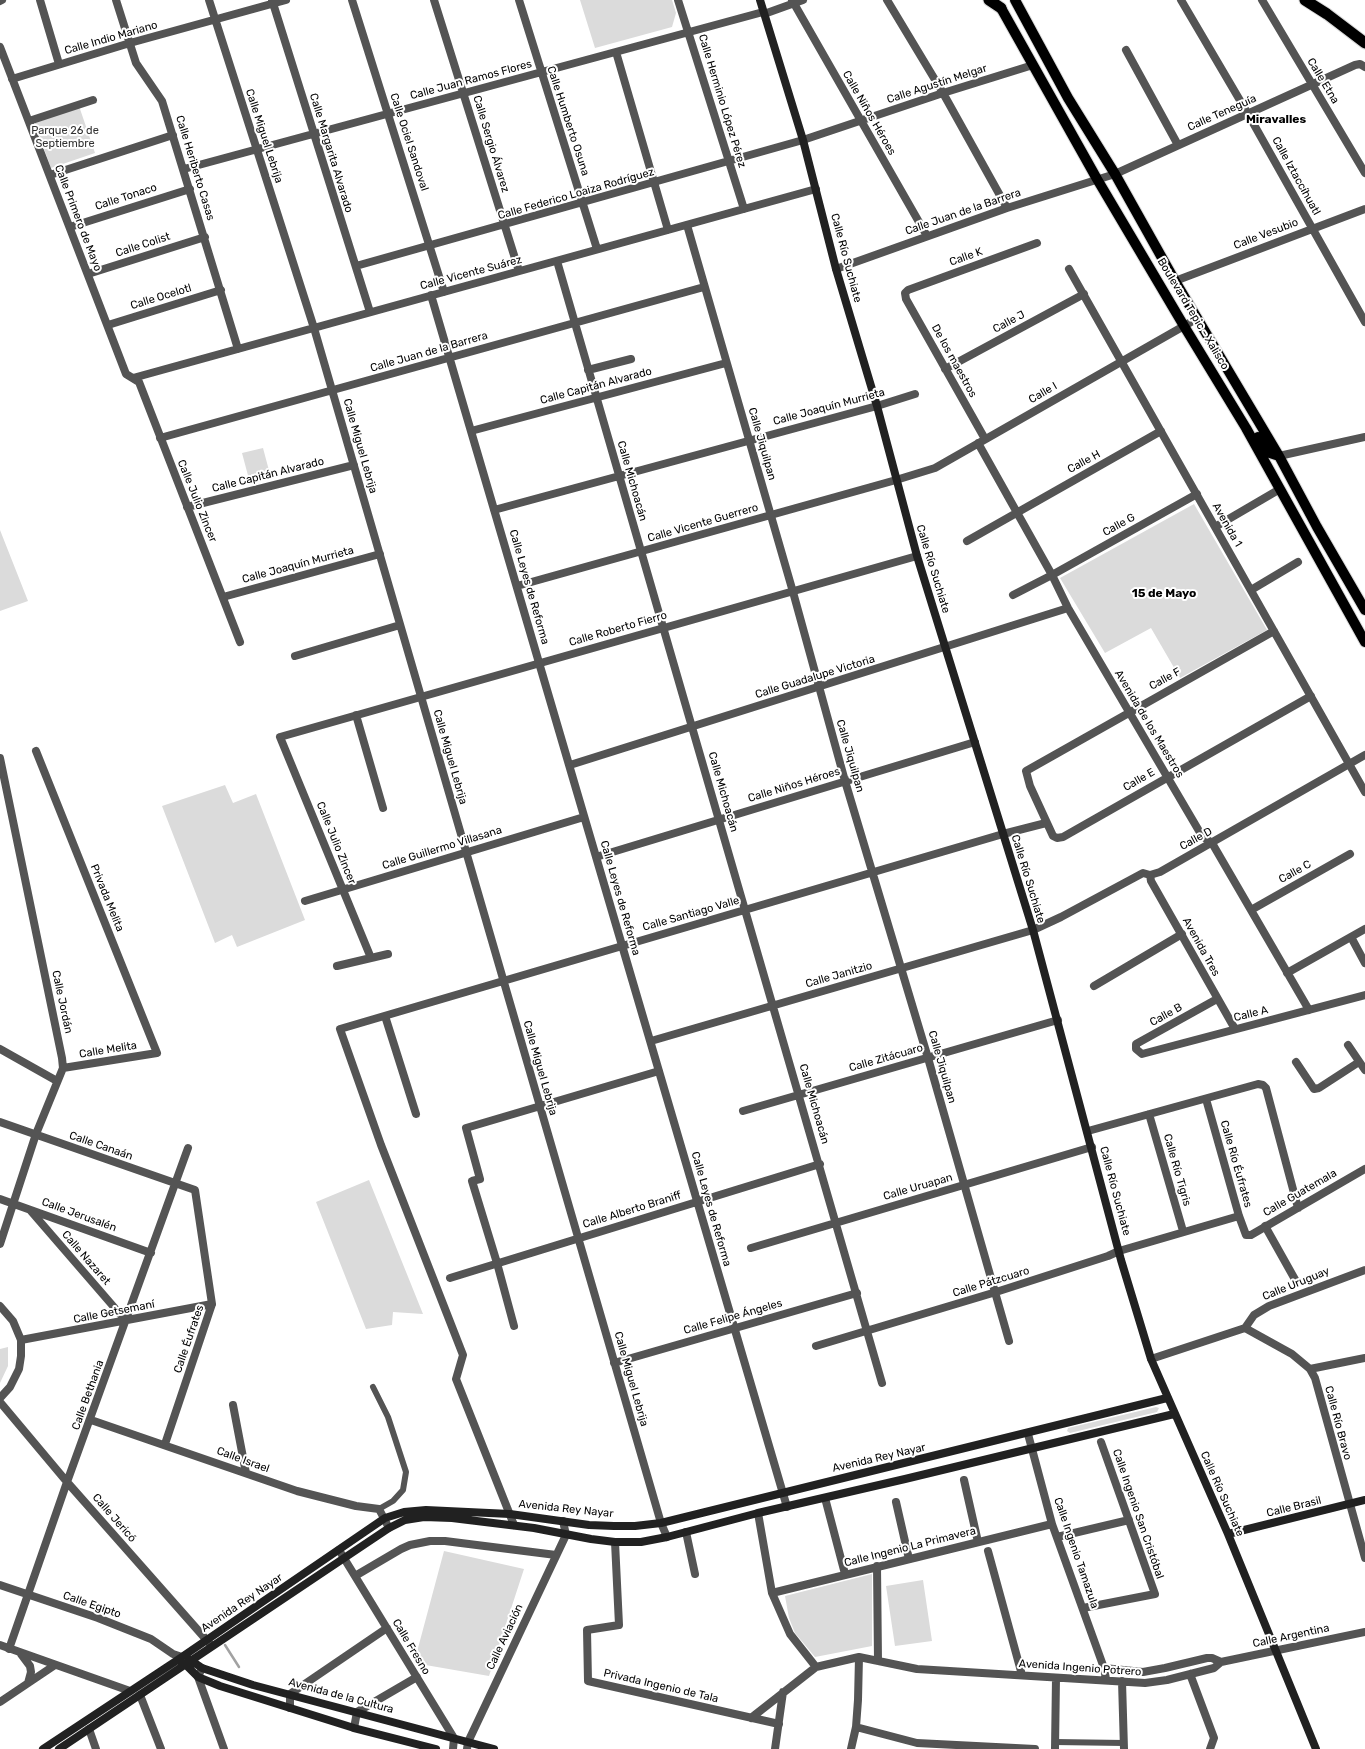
<!DOCTYPE html>
<meta charset="utf-8">
<style>
body{margin:0}
canvas{display:block;background:#fff}
</style>
<canvas width="1365" height="1749"></canvas>
<script>
const ctx = document.querySelector('canvas').getContext('2d');
ctx.lineJoin = 'round';
function paint(path, color) {
  ctx.fillStyle = color;
  ctx.fill(path, 'evenodd');
}
function poly(rows) {
  const path = new Path2D();
  for (const r of rows) {
    path.moveTo(r[0], r[1]);
    for (let i = 2; i < r.length; i += 2) path.lineTo(r[i], r[i + 1]);
  }
  return path;
}
function stroke(path, color, width, dash) {
  ctx.strokeStyle = color;
  ctx.lineWidth = width;
  ctx.lineCap = dash ? 'butt' : 'round';
  ctx.setLineDash(dash || []);
  ctx.stroke(path);
}
function label(font, color, halo, rows, align = 'center') {
  ctx.font = font + ' Rubik,sans-serif';
  ctx.lineWidth = 4;
  ctx.setLineDash([]);
  ctx.textBaseline = 'middle';
  ctx.strokeStyle = halo;
  ctx.fillStyle = color;
  for (const [text, x, y, turn = 0] of rows) {
    ctx.save();
    ctx.translate(x, y);
    ctx.rotate((+turn || 0) * Math.PI / 180);
    ctx.textAlign = isNaN(turn) ? turn : align;
    if (halo) ctx.strokeText(text, 0, 0);
    ctx.fillText(text, 0, 0);
    ctx.restore();
  }
}
paint(poly([
 [580,0,672,0,676,13,672,27,595,48],
 [79,106,95,153,51,168,34,121],
 [263,448,271,478,250,483,242,453],
 [1194,504,1267,630,1180,678,1151,628,1105,653,1060,578],
 [0,530,28,601,0,611],
 [225,785,233,803,256,794,305,920,237,947,232,935,215,943,162,806],
 [369,1180,423,1314,393,1312,392,1325,366,1329,316,1202],
 [8,1347,8,1366,0,1383,0,1349],
 [1156,1407,1159,1408,1157,1412,1070,1433,1067,1431,1068,1428],
 [444,1551,524,1569,489,1676,414,1663],
 [872,1574,872,1646,815,1657,795,1633,789,1618,785,1596],
 [923,1580,932,1641,895,1646,886,1586]
]), '#dbdbdb');
stroke(poly([
 [225,1645,239,1667]
]), '#a2a2a2', 2.5);
const primary = poly([
 [1015,0,1068,98,1115,174,1175,281,1279,456,1317,527,1365,610],
 [1001,8,1097,179,1184,326,1246,428,1365,642],
 [1258,437,1267,452,1279,456]
]);
const trunk = poly([
 [989,0,1001,8],
 [1305,0,1327,14,1365,43]
]);
stroke(primary, '#dbdbdb', 12);
stroke(trunk, '#dbdbdb', 13);
stroke(poly([
 [373,1387,388,1417,406,1472,403,1490,393,1501,379,1509],
 [1055,1742,1124,1743]
]), '#545454', 6);
stroke(poly([
 [40,0,59,64],
 [116,0,136,63,162,101,238,349],
 [209,0,314,328,661,1523,667,1537],
 [272,0,370,312],
 [352,0,444,292],
 [434,0,519,271],
 [519,0,597,249],
 [678,0,744,209],
 [792,0,927,236],
 [887,0,943,93,1007,208],
 [1181,0,1248,114,1365,322],
 [1262,0,1365,173],
 [0,1,2,0],
 [764,14,803,0],
 [0,47,126,374,139,382,240,642],
 [1126,50,1178,145],
 [616,52,668,230],
 [12,79,130,43,286,0],
 [29,121,93,100],
 [184,169,763,12],
 [50,175,173,135],
 [687,225,793,592,845,781,928,1058,1009,1341],
 [70,227,190,189],
 [557,261,882,1383],
 [356,266,803,140,943,93,1033,65],
 [836,269,1007,208,1115,174,1355,65,1360,64,1365,67],
 [1069,269,1365,792],
 [88,274,205,237],
 [1175,281,1365,209],
 [431,295,787,1507],
 [108,325,221,290],
 [945,369,1084,294],
 [588,370,631,359],
 [133,378,816,189],
 [471,431,726,363],
 [160,438,704,287],
 [985,439,906,299,905,293,908,290,1037,243],
 [978,443,1052,575,1068,608,1202,836,1212,843,1309,1010],
 [1279,456,1365,437],
 [187,507,354,465],
 [494,510,877,406,915,394],
 [1215,527,1280,489],
 [967,541,1161,431],
 [517,586,896,480,935,468,1198,318],
 [1251,590,1298,562],
 [1013,595,1052,575,1197,494],
 [223,597,380,554],
 [1274,631,1026,771,1030,786,1053,836,1057,838,1063,837,1311,696],
 [295,656,400,625],
 [356,715,383,808],
 [36,751,157,1053,63,1068],
 [0,758,62,1058,63,1068,36,1134,0,1244],
 [570,765,1068,608],
 [596,857,975,742],
 [1150,875,1151,881,1235,1029],
 [305,901,584,817],
 [1251,910,1350,854],
 [1351,937,1365,963],
 [371,958,280,737,917,556],
 [337,966,388,954],
 [1287,973,1365,929],
 [1094,986,1182,934],
 [1217,999,1136,1044,1136,1049,1142,1054,1365,995],
 [385,1016,416,1114],
 [651,1041,1033,930,1061,917,1143,873,1150,875,1160,872,1365,755],
 [1348,1045,1365,1070],
 [0,1049,57,1081],
 [1296,1062,1314,1089,1319,1088,1359,1062],
 [1206,1099,1239,1216,1246,1235,1251,1235,1365,1169],
 [743,1111,1058,1020],
 [1149,1114,1183,1231],
 [0,1122,195,1190,212,1304,165,1444],
 [1088,1131,1258,1084,1263,1085,1266,1088,1298,1208],
 [0,1199,151,1253],
 [30,1210,126,1321],
 [1265,1226,1297,1283],
 [751,1248,1092,1147],
 [450,1278,820,1164],
 [0,1306,13,1321,21,1340,21,1356,19,1369,10,1387,0,1398],
 [514,1326,497,1263,472,1181,480,1179,466,1128,659,1071],
 [1245,1328,1292,1354,1310,1369,1315,1378,1365,1558],
 [21,1340,212,1304],
 [816,1346,996,1292,1108,1256,1119,1251,1239,1216],
 [1151,1359,1245,1328,1254,1315,1269,1306,1365,1270],
 [614,1363,857,1293],
 [1310,1369,1365,1358],
 [0,1402,67,1482,211,1645],
 [233,1405,246,1473],
 [91,1420,297,1491,356,1506,379,1509,389,1528],
 [1028,1434,1052,1524,1104,1668,1106,1679],
 [964,1480,978,1542],
 [825,1498,845,1574],
 [896,1502,909,1559],
 [758,1513,772,1593,790,1634,816,1667],
 [514,1525,456,1379,463,1355,381,1145,340,1029,1003,834,1046,823],
 [686,1532,695,1574],
 [1057,1537,1129,1520],
 [615,1542,619,1625,587,1630,588,1681,779,1724],
 [339,1550,454,1738,453,1749],
 [988,1551,1022,1675],
 [877,1566,878,1661],
 [355,1576,401,1549,410,1545,430,1541,445,1541,556,1555],
 [0,1585,98,1618,151,1639,173,1654,182,1657],
 [772,1593,1052,1524],
 [1083,1608,1155,1594,1101,1442],
 [0,1645,130,1691],
 [9,1649,67,1482,188,1148],
 [21,1654,30,1666,31,1672,28,1683],
 [816,1667,859,1657,917,1669,1145,1683,1167,1680,1214,1668,1221,1662,1365,1632],
 [202,1668,198,1677,224,1749],
 [1104,1668,1143,1672,1165,1668,1207,1658,1212,1658,1221,1662],
 [1190,1674,1214,1738,1210,1749],
 [1122,1681,1124,1749],
 [140,1695,161,1749],
 [0,1702,55,1665],
 [290,1708,290,1694,387,1628],
 [751,1718,816,1667],
 [856,1727,917,1743,1035,1749],
 [354,1728,357,1712,417,1677],
 [89,1729,96,1749],
 [467,1749,468,1742,566,1535,563,1521],
 [775,1749,783,1692],
 [851,1749,856,1727,858,1700,859,1657],
 [1055,1749,1056,1678]
]), '#545454', 8);
stroke(poly([
 [760,0,803,140,836,269,877,406,917,556,1033,930,1121,1260,1151,1359,1228,1534,1316,1749],
 [1228,1534,1365,1500],
 [189,1659,202,1668,253,1685,494,1749],
 [182,1663,186,1665,198,1677,220,1686,354,1728,436,1749],
 [43,1749,176,1661,385,1518,404,1512,426,1510,510,1514,589,1525,614,1526,635,1526,661,1523,1167,1398],
 [59,1749,389,1528,405,1520,424,1517,452,1518,534,1528,591,1539,615,1542,641,1542,667,1537,758,1513,905,1479,1174,1414]
]), '#212121', 8);
stroke(primary, '#000', 10);
stroke(trunk, '#000', 11);
label('11px', '#000', '#fff', [
 ["Calle Indio Mariano",111,38,-16],
 ["Calle Juan Ramos Flores",471,80,-15],
 ["Calle Etna",1323,81,59],
 ["Calle Agustín Melgar",937,84,-18],
 ["Calle Herminio López Pérez",722,101,73],
 ["Calle Niños Héroes",869,113,60],
 ["Calle Teneguía",1222,113,-24],
 ["Calle Humberto Osuna",568,121,72],
 ["Calle Miguel Lebrija",264,136,72],
 ["Calle Ociel Sandoval",409,142,72],
 ["Calle Sergio Álvarez",491,144,73],
 ["Calle Margarita Alvarado",331,153,73],
 ["Calle Heriberto Casas",195,168,73],
 ["Calle Iztaccíhuatl",1296,176,61],
 ["Calle Federico Loaiza Rodríguez",576,194,-16],
 ["Calle Tonaco",126,197,-18],
 ["Calle Juan de la Barrera",963,212,-19],
 ["Calle Primero de Mayo",78,218,69],
 ["Calle Vesubio",1266,234,-21],
 ["Calle Colist",143,245,-18],
 ["Calle K",966,257,-20],
 ["Calle Río Suchiate",846,258,75],
 ["Calle Vicente Suárez",471,273,-15],
 ["Calle Ocelotl",161,297,-17],
 ["Boulevard Tepic - Xalisco",1193,314,59],
 ["Calle J",1009,322,-28],
 ["Calle Juan de la Barrera",429,352,-16],
 ["De los maestros",954,361,61],
 ["Calle Capitán Alvarado",596,386,-15],
 ["Calle I",1043,393,-30],
 ["Calle Joaquín Murrieta",829,407,-15],
 ["Calle Jiquilpan",762,444,74],
 ["Calle Miguel Lebrija",360,446,74],
 ["Calle H",1084,462,-29],
 ["Calle Capitán Alvarado",268,475,-14],
 ["Calle Michoacán",632,481,74],
 ["Calle Julio Zincer",197,501,68],
 ["Calle Vicente Guerrero",703,523,-16],
 ["Calle G",1119,525,-29],
 ["Avenida 1",1227,525,60],
 ["Calle Joaquín Murrieta",298,565,-15],
 ["Calle Río Suchiate",933,569,73],
 ["Calle Leyes de Reforma",529,587,74],
 ["Calle Roberto Fierro",618,629,-16],
 ["Calle Guadalupe Victoria",815,677,-17],
 ["Calle F",1165,679,-29],
 ["Avenida de los Maestros",1149,724,59],
 ["Calle Jiquilpan",850,756,74],
 ["Calle Miguel Lebrija",450,757,74],
 ["Calle E",1139,780,-30],
 ["Calle Niños Héroes",794,785,-17],
 ["Calle Michoacán",723,792,74],
 ["Calle D",1196,839,-29],
 ["Calle Julio Zincer",336,843,68],
 ["Calle Guillermo Villasana",442,848,-17],
 ["Calle C",1295,872,-29],
 ["Calle Río Suchiate",1028,879,73],
 ["Privada Melita",107,898,68],
 ["Calle Leyes de Reforma",620,898,74],
 ["Calle Santiago Valle",691,914,-16],
 ["Avenida Tres",1201,947,61],
 ["Calle Janitzio",839,975,-16],
 ["Calle Jordán",62,1002,78],
 ["Calle A",1251,1014,-14],
 ["Calle B",1166,1015,-29],
 ["Calle Melita",108,1050,-9],
 ["Calle Zitácuaro",886,1058,-16],
 ["Calle Jiquilpan",942,1067,74],
 ["Calle Miguel Lebrija",540,1068,74],
 ["Calle Michoacán",814,1104,74],
 ["Calle Canaán",101,1146,19],
 ["Calle Río Éufrates",1236,1164,74],
 ["Calle Río Tigris",1177,1170,74],
 ["Calle Uruapan",918,1187,-16],
 ["Calle Río Suchiate",1115,1191,75],
 ["Calle Guatemala",1300,1193,-30],
 ["Calle Leyes de Reforma",711,1209,74],
 ["Calle Alberto Braniff",632,1210,-17],
 ["Calle Jerusalén",79,1215,20],
 ["Calle Nazaret",86,1258,49],
 ["Calle Pátzcuaro",991,1282,-17],
 ["Calle Uruguay",1296,1284,-22],
 ["Calle Getsemaní",114,1312,-11],
 ["Calle Felipe Ángeles",733,1317,-16],
 ["Calle Éufrates",189,1339,-71],
 ["Calle Miguel Lebrija",631,1379,74],
 ["Calle Bethania",88,1395,-70],
 ["Calle Río Bravo",1338,1423,75],
 ["Avenida Rey Nayar",879,1458,-13],
 ["Calle Israel",243,1460,20],
 ["Calle Río Suchiate",1222,1494,66],
 ["Calle Brasil",1294,1507,-14],
 ["Avenida Rey Nayar",566,1509,6],
 ["Calle Ingenio San Cristóbal",1138,1514,71],
 ["Calle Jericó",114,1518,49],
 ["Calle Ingenio La Primavera",910,1547,-14],
 ["Calle Ingenio Tamazula",1076,1553,71],
 ["Avenida Rey Nayar",242,1603,-34],
 ["Calle Egipto",92,1605,19],
 ["Calle Argentina",1291,1636,-12],
 ["Calle Aviación",505,1637,-65],
 ["Calle Fresno",411,1647,59],
 ["Avenida Ingenio Potrero",1080,1668,4],
 ["Privada Ingenio de Tala",661,1686,13],
 ["Avenida de la Cultura",341,1696,15]
]);
label('11px', '#323232', '#fff', [
 ["Parque 26 de",65,131],
 ["Septiembre",65,144]
]);
label('bold 12px', '#000', '#fff', [
 ["Miravalles",1276,120],
 ["15 de Mayo",1164,594]
]);
</script>
